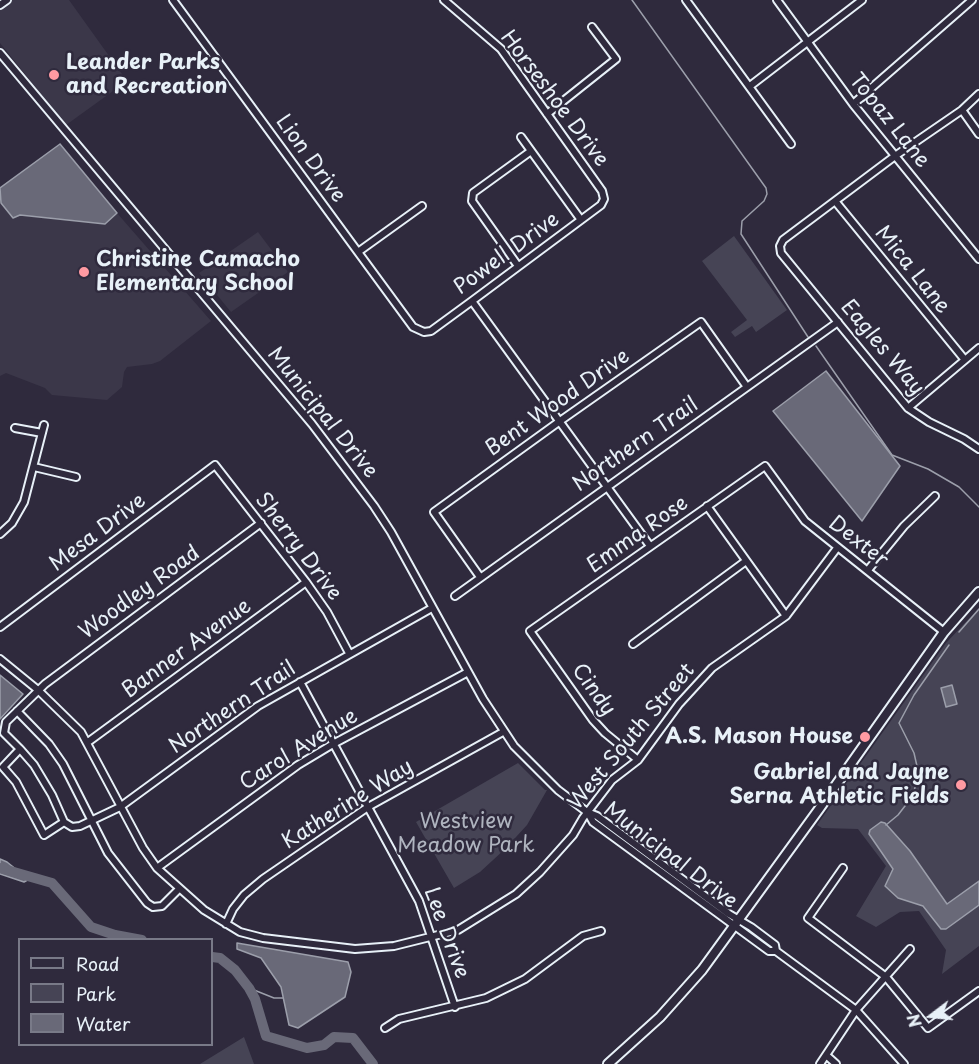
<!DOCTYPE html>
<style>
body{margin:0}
#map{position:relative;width:979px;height:1064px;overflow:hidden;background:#2f2a3d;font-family:"Playpen Sans",sans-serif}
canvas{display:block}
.legend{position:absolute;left:18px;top:938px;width:195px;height:108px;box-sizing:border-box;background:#2f2a3d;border:2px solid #797a88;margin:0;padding:8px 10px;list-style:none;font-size:18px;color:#e8f1f8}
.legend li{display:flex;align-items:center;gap:12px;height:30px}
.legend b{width:30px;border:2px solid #797a88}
.north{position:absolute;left:901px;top:986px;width:60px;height:60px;-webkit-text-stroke:4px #2f2a3d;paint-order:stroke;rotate:254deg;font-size:16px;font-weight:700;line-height:24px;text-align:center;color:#e8f1f8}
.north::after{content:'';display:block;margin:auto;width:21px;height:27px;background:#e8f1f8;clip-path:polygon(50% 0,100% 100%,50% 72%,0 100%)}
</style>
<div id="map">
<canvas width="979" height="1064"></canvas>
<ul class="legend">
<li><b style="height:8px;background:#2f2a3d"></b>Road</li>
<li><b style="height:16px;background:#464455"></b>Park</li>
<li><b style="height:16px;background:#696978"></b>Water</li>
</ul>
<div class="north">N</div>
</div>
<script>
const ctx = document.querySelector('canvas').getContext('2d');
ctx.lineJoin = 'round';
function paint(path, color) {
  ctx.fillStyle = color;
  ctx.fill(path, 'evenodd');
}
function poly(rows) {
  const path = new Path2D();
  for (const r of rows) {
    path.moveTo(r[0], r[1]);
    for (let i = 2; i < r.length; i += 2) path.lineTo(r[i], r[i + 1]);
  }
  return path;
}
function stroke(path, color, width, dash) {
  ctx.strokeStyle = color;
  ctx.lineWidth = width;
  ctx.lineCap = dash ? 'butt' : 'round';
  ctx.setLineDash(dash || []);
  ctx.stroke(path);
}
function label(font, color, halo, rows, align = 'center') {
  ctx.font = font + ' "Playpen Sans",sans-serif';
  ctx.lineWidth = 5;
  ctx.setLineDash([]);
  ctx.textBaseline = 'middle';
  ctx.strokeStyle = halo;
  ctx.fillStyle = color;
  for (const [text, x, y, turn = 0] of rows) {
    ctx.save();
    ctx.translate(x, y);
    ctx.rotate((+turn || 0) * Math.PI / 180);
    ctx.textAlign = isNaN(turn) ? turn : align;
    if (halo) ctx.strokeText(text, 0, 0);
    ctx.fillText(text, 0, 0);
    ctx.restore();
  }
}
paint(poly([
 [12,0,69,0,127,81,66,125,0,43,0,9],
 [0,196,14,218,20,215,105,224,117,213,211,321,160,361,152,364,127,367,124,372,122,387,107,400,52,395,45,388,6,373,0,376],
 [258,232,288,272,231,312,199,273]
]), '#3b3749');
paint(poly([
 [734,236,787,310,756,332,752,326,735,337,731,332,747,320,702,261],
 [979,608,979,946,942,974,946,950,919,911,900,912,876,927,856,916,886,866,858,829,822,828,817,825,946,643],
 [518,763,545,790,547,790,527,825,505,849,480,872,454,888,416,822],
 [244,1037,254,1064,200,1064]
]), '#464455');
const water = poly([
 [60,144,117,213,105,224,20,215,13,218,1,203,0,188,60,144],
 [826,371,900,466,862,521,773,411,826,371],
 [0,675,23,694,0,719,0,675],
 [952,685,957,704,946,707,941,688,952,685],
 [881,822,885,823,910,851,947,904,979,881,979,905,946,929,941,929,923,906,898,898,885,886,893,869,869,834,870,830,881,822],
 [0,859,7,862,17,870,31,878,24,882,0,874,0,859],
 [237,943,348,962,351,972,345,997,298,1028,289,1025,281,987,261,958,237,949,237,943]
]);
paint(water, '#696978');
stroke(water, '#9c9fab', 1.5);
stroke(poly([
 [632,0,766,188,767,194,764,201,742,221,741,234,808,337],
 [816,346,892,455,928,469,959,487,979,507],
 [959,632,979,609],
 [886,825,898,815,912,797,919,775,914,753,899,723,914,695,949,645],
 [249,988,274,998,283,998]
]), '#9c9fab', 1.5);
stroke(poly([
 [0,868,52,883,91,927,115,935,142,940],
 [212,957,220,958,235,970,249,988,255,999,266,1036,307,1048,324,1045,334,1037,353,1038,373,1064]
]), '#696978', 10);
const minor = poly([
 [173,0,413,327,424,332,431,331,472,301,601,205,604,199,602,191,501,49,444,0],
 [686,0,791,144],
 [777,0,853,104,979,259],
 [0,5,7,0],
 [0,53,312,424,374,506,391,532,483,699,514,746,558,790,587,812,597,816,729,914,751,927,775,945,776,951],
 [750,86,862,0],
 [979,94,962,110,895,156,783,240,780,246,781,253,908,408,929,422,964,439,979,449],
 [853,104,972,0],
 [962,110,979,134],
 [547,114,616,59,592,27],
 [521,137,581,220],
 [835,201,965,360],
 [358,252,422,206],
 [518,266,472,201,473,193,531,151],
 [472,301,650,546],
 [908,408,979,348],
 [15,428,42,433],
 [34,467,76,477],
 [707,506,786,616],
 [261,523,45,684,6,722,4,733,20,749,3,767,16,782,44,835,64,822,72,827,80,826,120,807,258,706,432,608],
 [0,534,12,523,24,502,44,425],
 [868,570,904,526,935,496],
 [480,577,434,512,560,421,701,322,747,387],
 [455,596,838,322],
 [0,627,215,465,306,582,327,612,349,653],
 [633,644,746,561],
 [0,659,38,690,81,732,143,848,157,868,204,910,240,932,263,938,355,949,394,946,458,930,516,894,540,872,573,835,583,818,612,780,638,760,679,704,712,668,786,616,837,548],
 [300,682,419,901,455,1007],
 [17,711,49,744,63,764,108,853,147,903,153,907,162,906,179,889],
 [88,742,306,582],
 [20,749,34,765,52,795,64,822],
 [638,760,605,733,593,720,530,631,765,466,805,521,944,632],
 [588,813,593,822,769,951,776,951,856,1010,904,1064],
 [157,868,298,765,333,744,468,672],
 [843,868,808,918,886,977,928,1028,979,991],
 [226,924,233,909,244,895,263,879,368,807,503,732],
 [385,1028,399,1019,486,998,525,979,583,936,601,931],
 [826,1055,836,1064],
 [820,1064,856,1010,910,949]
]);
const major = poly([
 [608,1064,660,1017,702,970,819,809,944,632,979,592]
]);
stroke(minor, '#e8f1f8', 10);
stroke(major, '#e8f1f8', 12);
stroke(minor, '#2f2a3d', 6);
stroke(major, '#2f2a3d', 8);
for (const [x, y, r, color] of [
 [54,75,6,"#ff9aa2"],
 [84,272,6,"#ff9aa2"],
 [865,737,6,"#ff9aa2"],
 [961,785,6,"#ff9aa2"]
]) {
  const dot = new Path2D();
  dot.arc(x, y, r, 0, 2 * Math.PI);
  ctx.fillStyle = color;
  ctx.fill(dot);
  stroke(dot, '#2f2a3d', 2);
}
label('bold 21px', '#e8f1f8', '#2f2a3d', [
 ["Leander Parks",66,63],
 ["and Recreation",66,87],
 ["Christine Camacho",96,260],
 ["Elementary School",96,284],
 ["A.S. Mason House",853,737,"right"],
 ["Gabriel and Jayne",949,773,"right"],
 ["Serna Athletic Fields",949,797,"right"]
], 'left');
label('21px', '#e8f1f8', '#2f2a3d', [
 ["Horseshoe Drive",554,99,53],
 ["Topaz Lane",889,121,51],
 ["Lion Drive",310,159,54],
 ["Powell Drive",507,254,-36],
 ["Mica Lane",912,270,51],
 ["Eagles Way",882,348,50],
 ["Bent Wood Drive",558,403,-35],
 ["Municipal Drive",322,413,51],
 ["Northern Trail",636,445,-35],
 ["Mesa Drive",98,533,-37],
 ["Emma Rose",638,535,-35],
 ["Dexter",858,542,38],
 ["Sherry Drive",298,547,53],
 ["Woodley Road",140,593,-36],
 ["Banner Avenue",187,649,-36],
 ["Cindy",593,690,54],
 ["Northern Trail",233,708,-34],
 ["West South Street",632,737,-50],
 ["Carol Avenue",299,750,-32],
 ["Katherine Way",348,805,-32],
 ["Municipal Drive",670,856,37],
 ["Lee Drive",446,933,70]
]);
label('21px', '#afb4bf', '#2f2a3d', [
 ["Westview",466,822],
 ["Meadow Park",466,846]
]);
</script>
